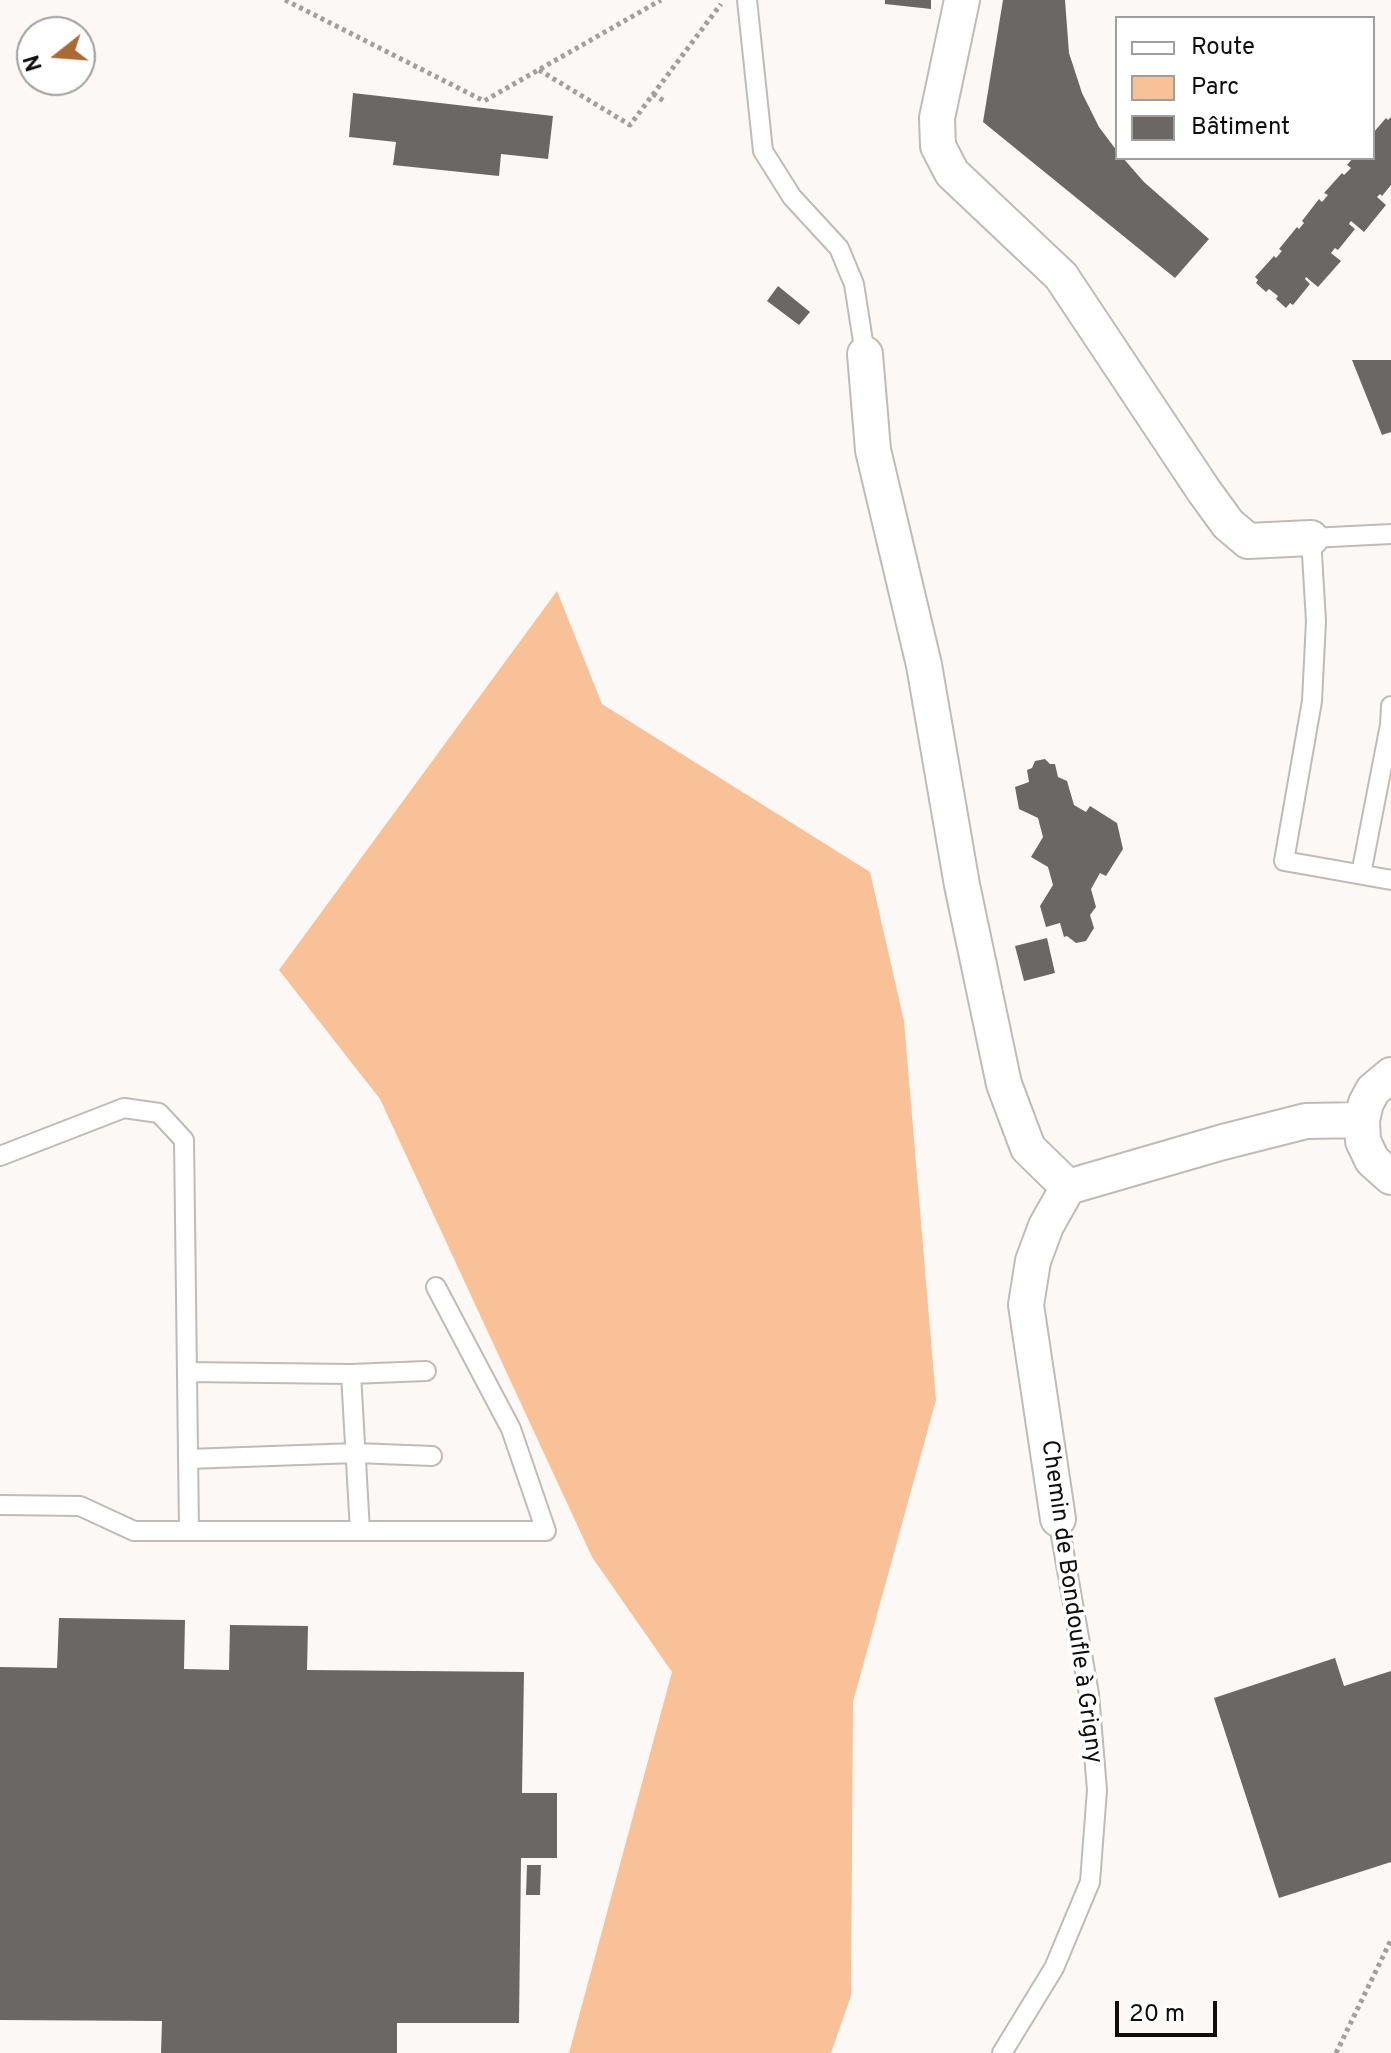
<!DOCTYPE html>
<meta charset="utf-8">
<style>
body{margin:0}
#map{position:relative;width:1391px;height:2053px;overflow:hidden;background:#fcf8f5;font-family:Overpass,sans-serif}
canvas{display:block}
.legend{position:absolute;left:1115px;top:16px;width:260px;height:144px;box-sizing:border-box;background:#fff;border:2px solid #9f9f9e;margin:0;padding:10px 14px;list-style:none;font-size:24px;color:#0f0e0d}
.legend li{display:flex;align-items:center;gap:16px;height:40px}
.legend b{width:40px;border:2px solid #9f9f9e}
.north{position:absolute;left:16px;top:16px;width:80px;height:80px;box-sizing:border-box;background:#fff;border:2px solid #9f9f9e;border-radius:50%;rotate:253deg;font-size:22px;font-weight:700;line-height:32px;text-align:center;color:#0f0e0d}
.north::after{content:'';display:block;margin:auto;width:28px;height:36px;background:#ab6a34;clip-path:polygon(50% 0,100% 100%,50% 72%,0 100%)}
.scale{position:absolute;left:1115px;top:2001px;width:102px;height:36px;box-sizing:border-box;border:4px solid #0f0e0d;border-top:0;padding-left:10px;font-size:24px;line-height:28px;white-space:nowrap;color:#0f0e0d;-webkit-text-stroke:6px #fff;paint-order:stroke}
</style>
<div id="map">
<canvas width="1391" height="2053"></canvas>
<ul class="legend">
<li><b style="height:10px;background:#fff"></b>Route</li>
<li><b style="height:22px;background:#f9c197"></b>Parc</li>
<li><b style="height:22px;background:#6b6764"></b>Bâtiment</li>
</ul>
<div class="north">N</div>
<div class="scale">20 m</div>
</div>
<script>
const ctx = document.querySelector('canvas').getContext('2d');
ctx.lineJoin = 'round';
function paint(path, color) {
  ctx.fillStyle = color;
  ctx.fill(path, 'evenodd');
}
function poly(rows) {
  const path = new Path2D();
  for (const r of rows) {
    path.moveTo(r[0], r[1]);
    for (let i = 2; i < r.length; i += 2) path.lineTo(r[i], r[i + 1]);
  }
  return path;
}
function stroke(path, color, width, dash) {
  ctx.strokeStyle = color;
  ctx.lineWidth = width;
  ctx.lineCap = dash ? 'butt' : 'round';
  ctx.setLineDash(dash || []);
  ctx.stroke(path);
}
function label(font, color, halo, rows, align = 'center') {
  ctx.font = font + ' Overpass,sans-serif';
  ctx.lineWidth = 7;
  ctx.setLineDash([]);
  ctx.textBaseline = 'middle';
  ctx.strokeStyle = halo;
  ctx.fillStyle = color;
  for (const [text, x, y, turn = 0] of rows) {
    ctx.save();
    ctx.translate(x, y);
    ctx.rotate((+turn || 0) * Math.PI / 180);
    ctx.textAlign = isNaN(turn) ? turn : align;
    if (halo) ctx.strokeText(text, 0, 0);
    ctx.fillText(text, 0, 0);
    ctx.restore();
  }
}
paint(poly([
 [557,591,602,704,870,872,904,1021,936,1400,853,1702,851,1996,831,2053,569,2053,672,1672,592,1557,380,1099,279,970]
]), '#f9c197');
paint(poly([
 [885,0,931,0,931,9,885,4],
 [1003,0,1065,0,1069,53,1082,93,1099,127,1117,151,1117,158,1123,158,1144,182,1209,239,1175,278,983,122],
 [353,93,553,116,548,159,501,154,499,176,393,165,396,142,349,137],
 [1391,117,1391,185,1382,196,1380,194,1377,197,1386,205,1364,232,1351,221,1349,224,1355,229,1338,250,1335,248,1331,253,1341,261,1318,287,1306,277,1305,279,1310,284,1293,305,1290,303,1286,308,1276,299,1278,296,1269,289,1266,292,1256,283,1258,280,1255,277,1274,256,1276,258,1282,251,1279,249,1297,227,1299,229,1304,223,1302,221,1319,199,1322,202,1328,195,1324,193,1342,173,1344,175,1351,168,1347,165,1353,158,1373,158,1373,133,1386,118,1388,120],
 [778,286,810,312,799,325,767,301],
 [1352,360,1391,360,1391,432,1382,435],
 [1045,759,1050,764,1055,764,1058,777,1067,781,1074,805,1086,812,1090,806,1117,823,1123,849,1106,876,1100,873,1091,889,1096,907,1090,915,1094,928,1086,941,1076,943,1067,936,1064,937,1060,923,1046,927,1040,906,1053,885,1048,867,1031,857,1043,837,1038,818,1019,809,1015,787,1029,782,1027,770,1032,768,1035,761],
 [1047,938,1055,973,1024,981,1015,946],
 [59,1618,185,1620,184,1669,229,1670,230,1625,308,1626,307,1670,524,1672,522,1793,557,1793,557,1858,521,1858,519,2023,397,2023,397,2053,161,2053,162,2021,0,2020,0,1667,57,1668],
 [1335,1658,1344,1686,1391,1671,1391,1862,1279,1898,1214,1698],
 [527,1865,541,1865,540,1895,526,1895]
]), '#6b6764');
const lane = poly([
 [747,0,763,151,792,197,839,248,854,284,865,354],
 [1391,534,1311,538,1316,621,1312,701,1284,861,1391,880],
 [1361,874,1390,725,1391,706],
 [0,1156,124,1108,159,1113,184,1140,189,1531],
 [187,1372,351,1374,426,1371],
 [351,1374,360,1531],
 [188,1459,356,1453,432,1456],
 [0,1505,80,1506,134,1531,546,1531,511,1429,436,1287],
 [1002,2053,1054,1968,1090,1882,1097,1790,1089,1694,1058,1519]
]);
const street = poly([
 [962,0,937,118,938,146,952,173,1061,276,1204,491,1228,524,1248,541,1311,538],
 [865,354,873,450,924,665,962,885,1004,1084,1028,1148,1068,1187],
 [1391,1075,1373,1090,1366,1103,1362,1120,1363,1141,1372,1160,1391,1177],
 [1068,1187,1223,1142,1306,1121,1362,1120],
 [1058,1519,1026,1305,1033,1261,1046,1226,1068,1187]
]);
stroke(lane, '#bfbbb8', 22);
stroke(street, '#bfbbb8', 38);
stroke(poly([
 [285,0,484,101,661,0],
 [539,70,630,125,721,4],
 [653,94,664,101],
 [1336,2053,1391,1940]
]), '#a2a09d', 5, [4, 4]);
stroke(lane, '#fff', 18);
stroke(street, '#fff', 34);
label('24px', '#0f0e0d', '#fff', [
 ["Chemin de Bondoufle à Grigny",1070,1602,82]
]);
</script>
